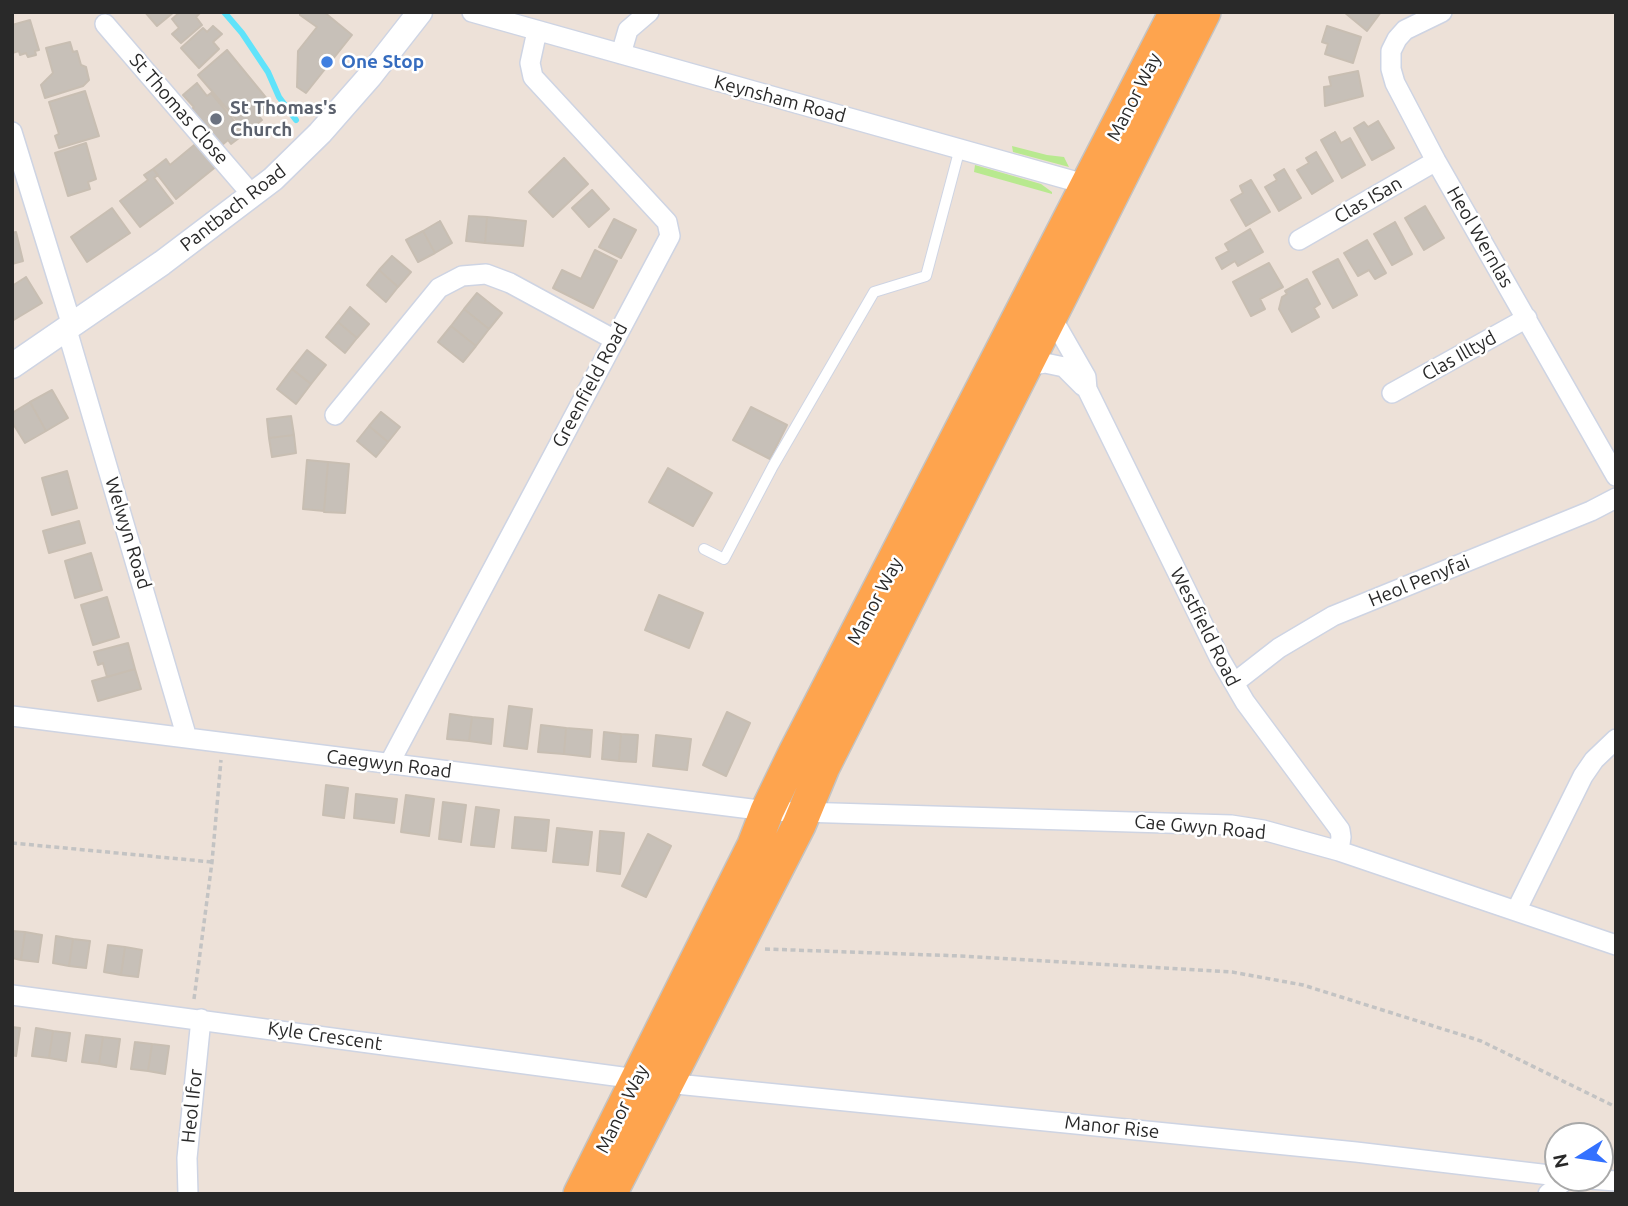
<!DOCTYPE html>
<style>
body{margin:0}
#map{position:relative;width:1628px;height:1206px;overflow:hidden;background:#ede1d8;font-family:Ubuntu,sans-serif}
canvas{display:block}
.frame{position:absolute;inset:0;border:14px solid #292929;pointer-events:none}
.north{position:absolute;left:1544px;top:1122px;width:70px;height:70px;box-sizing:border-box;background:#fff;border:2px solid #a9a9a9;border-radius:50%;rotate:258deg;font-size:19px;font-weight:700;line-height:28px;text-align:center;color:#292929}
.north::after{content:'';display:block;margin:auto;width:24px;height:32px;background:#3371ff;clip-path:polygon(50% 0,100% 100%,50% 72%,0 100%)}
</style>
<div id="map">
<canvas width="1628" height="1206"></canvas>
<div class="frame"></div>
<div class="north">N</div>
</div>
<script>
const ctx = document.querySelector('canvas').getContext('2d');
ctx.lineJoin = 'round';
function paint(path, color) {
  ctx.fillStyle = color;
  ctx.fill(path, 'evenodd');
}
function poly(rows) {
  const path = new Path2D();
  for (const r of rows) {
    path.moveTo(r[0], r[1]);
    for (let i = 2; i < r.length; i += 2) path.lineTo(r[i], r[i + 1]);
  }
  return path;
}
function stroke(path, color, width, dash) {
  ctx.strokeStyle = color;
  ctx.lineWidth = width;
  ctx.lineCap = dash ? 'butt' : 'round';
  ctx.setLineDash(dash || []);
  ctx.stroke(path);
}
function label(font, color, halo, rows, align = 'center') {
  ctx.font = font + ' Ubuntu,sans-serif';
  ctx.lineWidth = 5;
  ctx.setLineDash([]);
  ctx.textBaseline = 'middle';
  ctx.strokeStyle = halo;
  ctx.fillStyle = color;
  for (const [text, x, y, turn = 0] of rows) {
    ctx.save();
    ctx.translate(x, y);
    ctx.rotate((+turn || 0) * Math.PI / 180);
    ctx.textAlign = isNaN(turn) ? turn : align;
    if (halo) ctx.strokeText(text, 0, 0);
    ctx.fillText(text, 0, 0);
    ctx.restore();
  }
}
paint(poly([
 [1012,146,1047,155,1064,157,1069,167,1013,152],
 [975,165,1041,184,1052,192,1052,194,974,172]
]), '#b8e98f');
stroke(poly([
 [224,12,242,33,268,72,279,97,296,120]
]), '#60e3fa', 6);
const building = poly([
 [145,12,174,12,157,26,145,12],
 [180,12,201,12,196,17,202,25,181,43,172,34,179,28,172,19,180,12],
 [300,12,324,12,352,35,306,93,297,87,298,51,317,27,300,15,300,12],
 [1344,12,1381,12,1367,31,1344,12],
 [30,20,39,50,35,51,36,55,28,57,26,53,20,55,19,51,12,53,12,25,30,20],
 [213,26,222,34,213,42,219,49,199,68,181,48,203,28,207,32,213,26],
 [1327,26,1361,37,1353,63,1325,54,1328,44,1322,42,1327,26],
 [70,42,73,52,77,51,81,65,86,67,89,80,83,86,45,98,41,85,53,73,46,48,70,42],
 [227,50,272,105,259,116,262,120,247,132,198,75,227,50],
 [1358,71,1363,96,1325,106,1324,87,1331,86,1329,77,1358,71],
 [197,83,207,96,211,93,241,129,235,134,239,138,231,144,228,140,222,145,191,110,194,107,183,95,197,83],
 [85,91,99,136,59,148,55,136,59,134,49,102,85,91],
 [1378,121,1394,148,1372,160,1354,128,1364,122,1368,127,1378,121],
 [1335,132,1341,143,1350,138,1365,165,1342,178,1321,140,1335,132],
 [199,141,218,165,176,199,153,169,166,159,170,165,199,141],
 [86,143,96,179,88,182,90,189,68,196,55,153,86,143],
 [1316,152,1333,181,1312,194,1297,170,1309,163,1306,158,1316,152],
 [564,158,588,184,553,217,529,192,564,158],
 [153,169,158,175,154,178,173,203,140,227,120,201,148,180,144,175,153,169],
 [1284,169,1301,198,1279,211,1265,187,1277,180,1274,175,1284,169],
 [1251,180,1270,212,1246,226,1231,200,1243,193,1240,186,1251,180],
 [592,190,609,209,589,227,572,208,592,190],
 [1425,206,1444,238,1424,250,1405,218,1425,206],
 [112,208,130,233,87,262,71,237,112,208],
 [469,216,487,217,485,243,466,241,469,216],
 [487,217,526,221,523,246,485,243,487,217],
 [614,219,636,230,621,258,599,247,614,219],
 [440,221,452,243,435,253,423,231,440,221],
 [1395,222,1412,254,1392,265,1374,234,1395,222],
 [1250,229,1263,252,1238,266,1235,261,1222,269,1216,258,1229,251,1225,244,1250,229],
 [423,231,435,253,418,262,406,240,423,231],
 [16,232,23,261,12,264,12,233,16,232],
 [1367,240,1386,273,1375,279,1369,270,1358,276,1344,253,1367,240],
 [595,250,617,261,593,308,553,288,562,270,581,279,595,250],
 [392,256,411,272,398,287,379,270,392,256],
 [1338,259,1357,295,1333,308,1313,272,1338,259],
 [1269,263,1283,287,1260,299,1265,309,1251,316,1233,282,1269,263],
 [379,270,398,287,386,302,367,285,379,270],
 [26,277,42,303,12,321,12,286,26,277],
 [1307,279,1320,304,1314,308,1319,317,1292,332,1279,309,1282,297,1287,294,1285,291,1307,279],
 [477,293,502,313,489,329,464,309,477,293],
 [350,307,369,324,357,338,338,322,350,307],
 [464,309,489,329,476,346,451,326,464,309],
 [338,322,357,338,345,353,326,337,338,322],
 [451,326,476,346,463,362,438,342,451,326],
 [307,350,326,365,311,384,292,369,307,350],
 [292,369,311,384,296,404,277,389,292,369],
 [52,390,68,418,46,431,30,402,52,390],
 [30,402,46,431,25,443,12,422,12,413,30,402],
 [751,407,787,425,770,459,733,440,751,407],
 [381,412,400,427,388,442,369,426,381,412],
 [291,416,294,435,269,438,267,419,291,416],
 [369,426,388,442,376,457,357,441,369,426],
 [294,435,296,453,272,457,269,438,294,435],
 [307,460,328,462,324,511,303,509,307,460],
 [328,462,349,464,345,513,324,512,328,462],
 [668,468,712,493,693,526,649,502,668,468],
 [67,471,77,508,52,515,42,478,67,471],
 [79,521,85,543,49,553,43,531,79,521],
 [91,553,102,590,75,598,65,561,91,553],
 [659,595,703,613,689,648,645,630,659,595],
 [107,597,119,637,93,645,81,605,107,597],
 [128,643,135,669,107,677,103,663,98,665,94,652,128,643],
 [135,669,141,689,98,701,92,681,135,669],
 [509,706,532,709,527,749,504,746,509,706],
 [727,712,750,723,726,776,703,765,727,712],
 [450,714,472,717,469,741,447,739,450,714],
 [472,717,493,719,491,744,469,741,472,717],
 [541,725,566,728,564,754,538,752,541,725],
 [566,728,592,730,590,757,564,754,566,728],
 [604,732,621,734,619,761,602,759,604,732],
 [621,734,638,735,636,762,619,761,621,734],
 [656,735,691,739,687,770,653,766,656,735],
 [326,785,348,788,344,818,323,815,326,785],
 [356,794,397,799,394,823,354,818,356,794],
 [406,795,434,799,429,836,401,832,406,795],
 [443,802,466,805,461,842,439,839,443,802],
 [476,807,499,810,494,847,471,845,476,807],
 [515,817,549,820,546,851,512,848,515,817],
 [557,828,592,832,588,865,553,862,557,828],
 [600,831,624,833,620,874,597,871,600,831],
 [648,834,671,846,646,897,622,886,648,834],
 [12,931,25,932,21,960,12,958,12,931],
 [25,932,42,935,38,962,21,960,25,932],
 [56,936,73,939,69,966,53,963,56,936],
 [73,939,90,941,86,968,69,966,73,939],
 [108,945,125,947,121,975,104,972,108,945],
 [125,947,142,950,138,977,121,975,125,947],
 [12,1027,20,1028,16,1056,12,1055,12,1027],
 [36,1028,53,1031,49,1058,32,1056,36,1028],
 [53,1031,70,1033,66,1061,49,1058,53,1031],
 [86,1035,103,1037,99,1064,82,1062,86,1035],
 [103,1037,120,1039,116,1067,99,1064,103,1037],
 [135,1042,152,1044,148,1071,131,1069,135,1042],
 [152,1044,169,1046,165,1074,148,1071,152,1044]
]);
paint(building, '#c7c0b8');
stroke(building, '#c8beb2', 2);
const service = poly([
 [704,549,724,559,773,466,874,292,926,276,960,148]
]);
const minor = poly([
 [472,12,1088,185],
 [1442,12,1405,30,1397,39,1391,51,1391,69,1395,83,1436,161,1616,476],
 [105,24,253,196],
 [621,54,628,30,649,12],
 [12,132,72,326],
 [1299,240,1436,161],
 [1051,316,1086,377,1087,389,1220,659,1245,702,1340,830,1341,837,1339,851],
 [67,330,187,738],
 [1026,366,1045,363,1064,367,1083,386],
 [1392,393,1527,318],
 [335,415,439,288,462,276,486,274,510,283,615,340],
 [1234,683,1279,648,1333,616,1591,511,1616,498],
 [12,716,767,811,1231,825,1263,830,1339,851,1616,945],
 [389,764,670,236,667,222,533,77,530,63,537,31],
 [1516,911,1583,776,1594,760,1616,739],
 [12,995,637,1079],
 [666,1083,1356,1152,1558,1176],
 [1575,1178,1616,1181],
 [188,1194,187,1158,201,1019],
 [1548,1194,1568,1178]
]);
const tertiary = poly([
 [12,366,162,263,273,179,320,133,370,76,420,12]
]);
const trunk = poly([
 [580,1194,754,845,767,811,795,753,1176,12],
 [610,1194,799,825,823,767,1204,12]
]);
stroke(service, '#ced4e3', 12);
stroke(minor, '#ced4e3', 22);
stroke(tertiary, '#ced4e3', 27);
stroke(trunk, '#c3c3c3', 36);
stroke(poly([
 [12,843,212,862],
 [765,949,961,956,1232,972,1303,985,1481,1041,1616,1107],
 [194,999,212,862,221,760]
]), '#c3c3c3', 3.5, [5, 3.5]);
stroke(service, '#fff', 10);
stroke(minor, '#fff', 19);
stroke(tertiary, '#fff', 24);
stroke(trunk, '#fea44e', 33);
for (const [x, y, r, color] of [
 [327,62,7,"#3f7fe0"],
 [216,119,7,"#6b7280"]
]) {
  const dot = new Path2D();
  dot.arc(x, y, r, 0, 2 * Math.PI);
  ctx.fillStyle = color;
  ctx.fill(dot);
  stroke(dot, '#fff', 2.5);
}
label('bold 19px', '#366cbe', '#fff', [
 ["One Stop",341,62]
], 'left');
label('19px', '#292929', '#fff', [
 ["Manor Way",1134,97,-63],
 ["Keynsham Road",780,99,15],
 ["St Thomas Close",179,109,49],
 ["Clas ISan",1368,200,-30],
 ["Pantbach Road",233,208,-38],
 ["Heol Wernlas",1480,237,60],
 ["Clas Illtyd",1459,356,-29],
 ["Greenfield Road",590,385,-62],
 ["Welwyn Road",128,533,73],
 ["Heol Penyfai",1419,581,-22],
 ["Manor Way",875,601,-62],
 ["Westfield Road",1205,627,63],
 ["Caegwyn Road",389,764,7],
 ["Cae Gwyn Road",1200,827,5],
 ["Kyle Crescent",325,1036,8],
 ["Heol Ifor",192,1106,-84],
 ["Manor Way",622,1109,-64],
 ["Manor Rise",1112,1127,6]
]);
label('bold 19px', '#5b616d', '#fff', [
 ["St Thomas's",230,108],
 ["Church",230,130]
], 'left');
</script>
